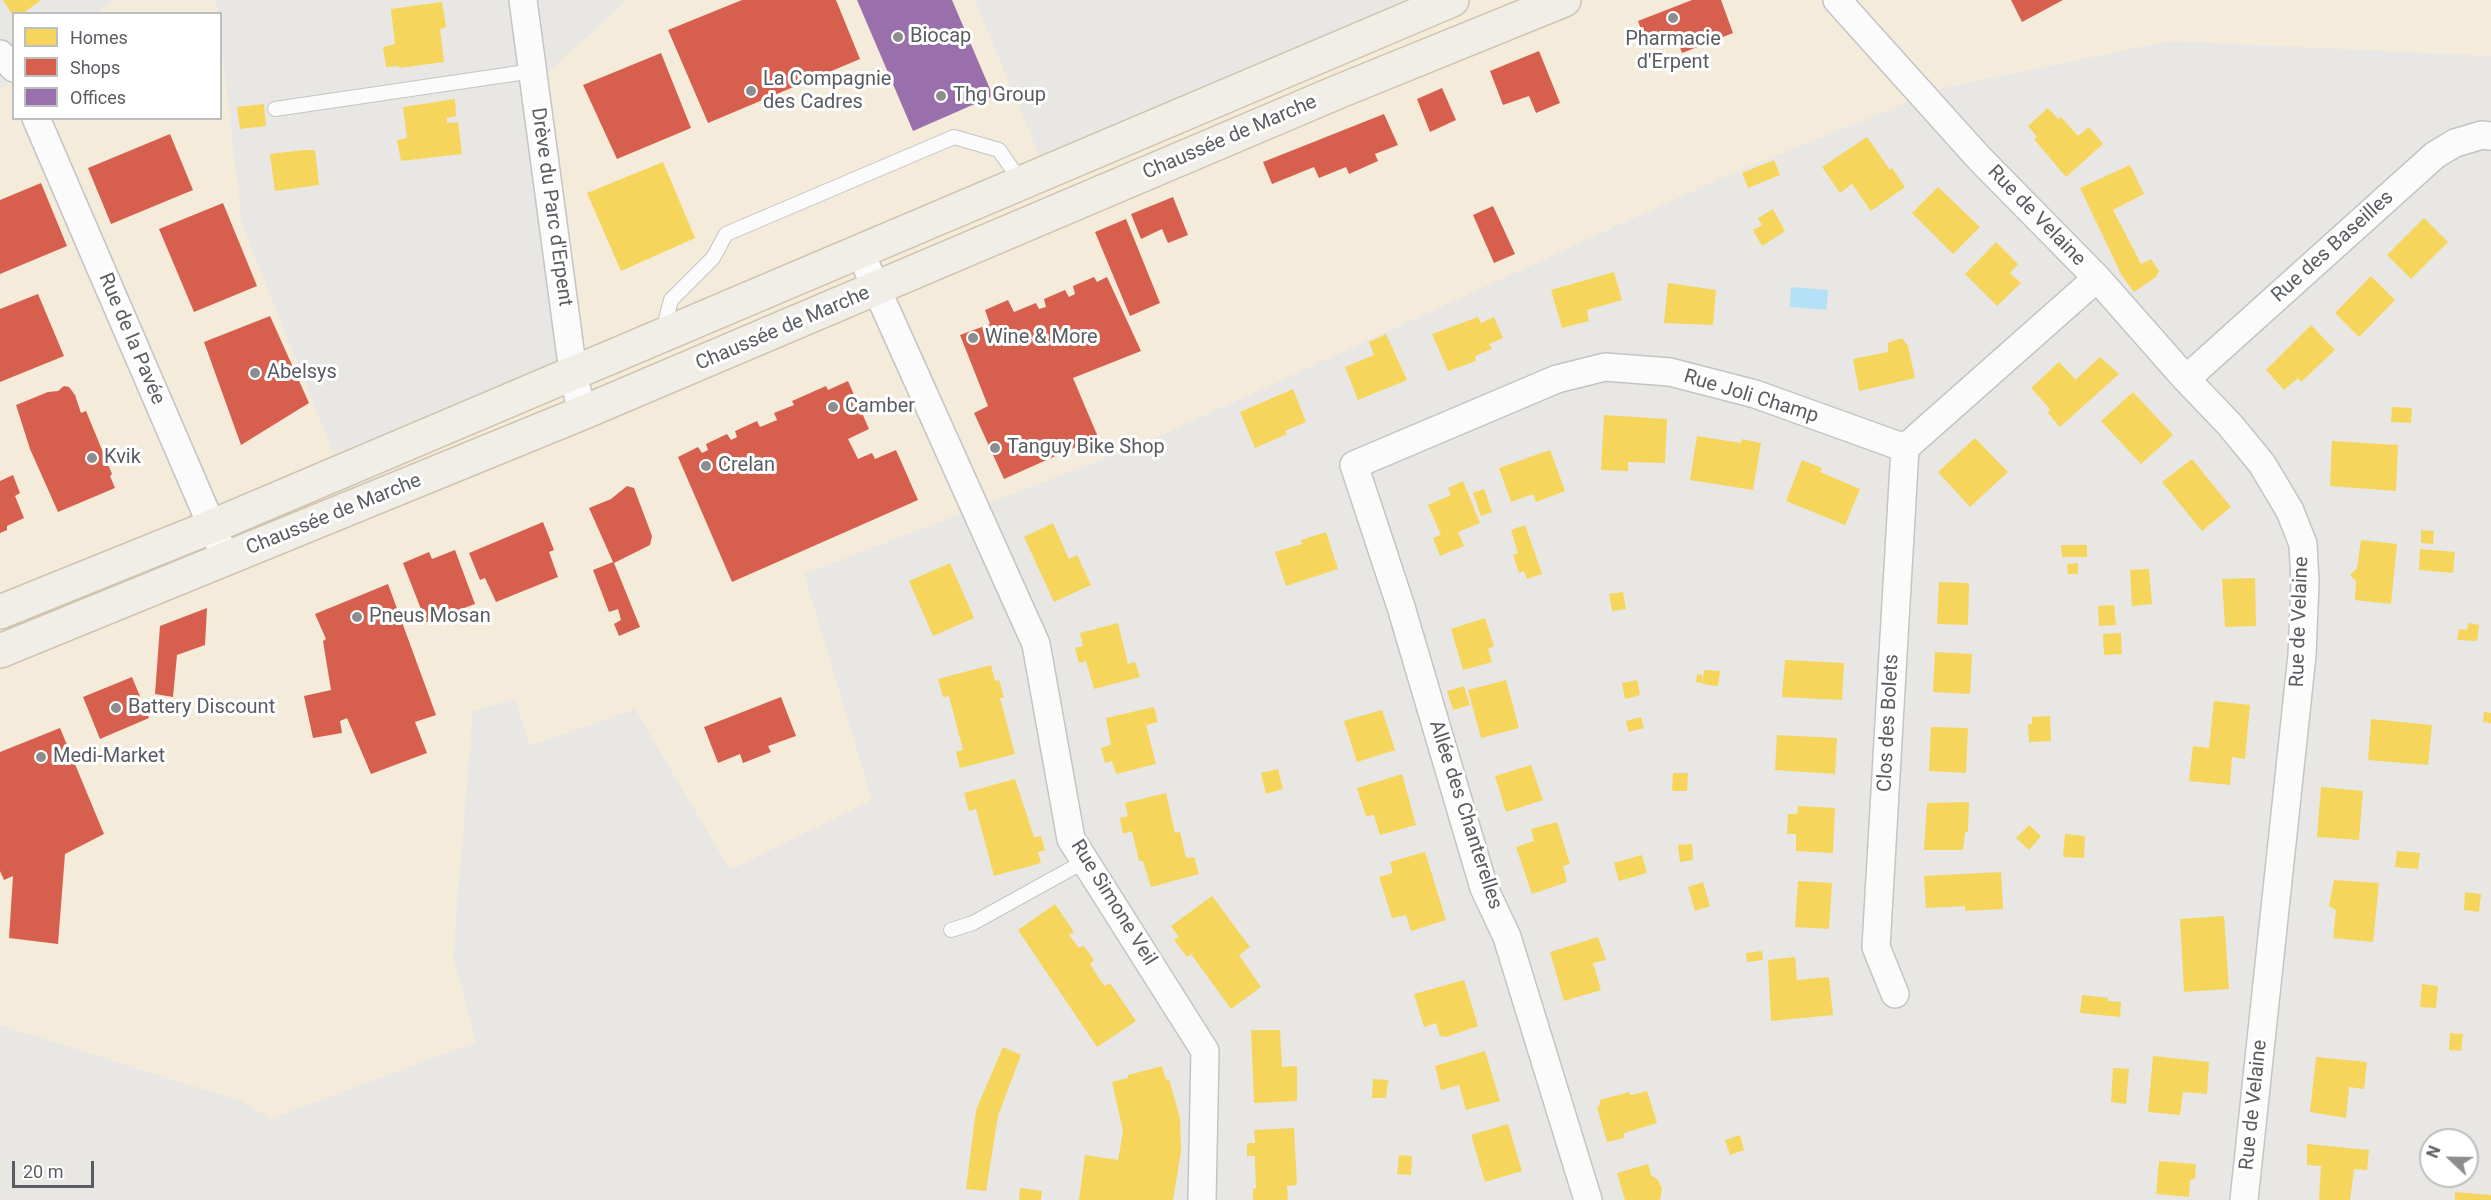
<!DOCTYPE html>
<meta charset="utf-8">
<style>
body{margin:0}
#map{position:relative;width:2491px;height:1200px;overflow:hidden;background:#e8e7e3;font-family:Roboto,sans-serif}
canvas{display:block}
.legend{position:absolute;left:12px;top:12px;width:210px;height:108px;box-sizing:border-box;background:#fff;border:2px solid #bdbec0;margin:0;padding:8px 10px;list-style:none;font-size:18px;color:#595d61}
.legend li{display:flex;align-items:center;gap:12px;height:30px}
.legend b{width:30px;border:2px solid #bdbec0}
.north{position:absolute;left:2419px;top:1128px;width:60px;height:60px;box-sizing:border-box;background:#fff;border:2px solid #bdbec0;border-radius:50%;rotate:292deg;font-size:16px;font-weight:700;line-height:24px;text-align:center;color:#595d61}
.north::after{content:'';display:block;margin:auto;width:21px;height:27px;background:#8b8d8e;clip-path:polygon(50% 0,100% 100%,50% 72%,0 100%)}
.scale{position:absolute;left:12px;top:1161px;width:82px;height:27px;box-sizing:border-box;border:3px solid #595d61;border-top:0;padding-left:8px;font-size:18px;line-height:21px;white-space:nowrap;color:#595d61;-webkit-text-stroke:4px #fff;paint-order:stroke}
</style>
<div id="map">
<canvas width="2491" height="1200"></canvas>
<ul class="legend">
<li><b style="height:16px;background:#f6d55c"></b>Homes</li>
<li><b style="height:16px;background:#d6604d"></b>Shops</li>
<li><b style="height:16px;background:#9970ab"></b>Offices</li>
</ul>
<div class="north">N</div>
<div class="scale">20 m</div>
</div>
<script>
const ctx = document.querySelector('canvas').getContext('2d');
ctx.lineJoin = 'round';
function paint(path, color) {
  ctx.fillStyle = color;
  ctx.fill(path, 'evenodd');
}
function poly(rows) {
  const path = new Path2D();
  for (const r of rows) {
    path.moveTo(r[0], r[1]);
    for (let i = 2; i < r.length; i += 2) path.lineTo(r[i], r[i + 1]);
  }
  return path;
}
function stroke(path, color, width, dash) {
  ctx.strokeStyle = color;
  ctx.lineWidth = width;
  ctx.lineCap = dash ? 'butt' : 'round';
  ctx.setLineDash(dash || []);
  ctx.stroke(path);
}
function label(font, color, halo, rows, align = 'center') {
  ctx.font = font + ' Roboto,sans-serif';
  ctx.lineWidth = 6;
  ctx.setLineDash([]);
  ctx.textBaseline = 'middle';
  ctx.strokeStyle = halo;
  ctx.fillStyle = color;
  for (const [text, x, y, turn = 0] of rows) {
    ctx.save();
    ctx.translate(x, y);
    ctx.rotate((+turn || 0) * Math.PI / 180);
    ctx.textAlign = isNaN(turn) ? turn : align;
    if (halo) ctx.strokeText(text, 0, 0);
    ctx.fillText(text, 0, 0);
    ctx.restore();
  }
}
paint(poly([
 [112,0,216,0,217,13,98,13],
 [627,0,975,0,1046,172,1436,0,2491,0,2491,56,2170,41,1943,88,1719,179,1143,444,804,574,872,800,730,870,635,709,530,746,515,699,473,711,453,956,476,1042,271,1119,243,1102,0,1025,0,88,13,82,14,118,220,118,221,41,242,225,337,462,582,359,542,78]
]), '#f4ebda');
paint(poly([
 [1791,287,1828,290,1826,310,1790,307]
]), '#b4e1f5');
paint(poly([
 [3,0,41,0,22,14,12,14],
 [442,2,446,27,440,29,444,62,399,68,399,66,386,67,383,47,395,44,391,9],
 [455,99,456,116,447,118,447,123,458,122,462,154,401,161,397,140,407,138,403,107],
 [264,104,266,126,240,129,237,107],
 [2048,108,2058,119,2061,117,2078,136,2089,127,2103,144,2066,177,2034,139,2037,137,2028,126],
 [1867,137,1890,170,1892,168,1905,187,1871,211,1852,184,1840,193,1822,167],
 [304,150,315,150,319,185,275,191,270,154],
 [1774,160,1780,175,1748,188,1742,173],
 [663,162,695,238,621,271,587,193],
 [2130,165,2144,194,2113,210,2141,264,2151,259,2159,271,2156,277,2134,292,2122,276,2080,188],
 [1938,187,1980,227,1953,254,1912,213],
 [1773,209,1785,231,1762,246,1753,230,1762,225,1758,218],
 [2424,218,2448,242,2411,279,2387,255],
 [1996,242,2018,264,2010,273,2021,283,1997,306,1965,274],
 [1614,272,1622,300,1587,310,1589,321,1562,328,1551,290],
 [2371,276,2395,300,2359,337,2335,313],
 [1668,283,1716,290,1713,325,1664,323],
 [1478,317,1481,323,1494,317,1503,338,1489,344,1492,349,1475,356,1476,361,1448,371,1432,334],
 [2311,325,2335,350,2301,382,2298,378,2284,390,2266,370],
 [1386,334,1407,380,1358,400,1345,367,1374,355,1369,342],
 [1902,338,1908,346,1915,378,1859,391,1853,359,1888,352,1888,343],
 [2100,357,2119,374,2060,427,2048,413,2050,409,2031,388,2059,362,2075,379,2074,381],
 [1293,389,1306,422,1285,431,1287,434,1255,448,1240,412],
 [2133,392,2173,435,2141,464,2101,421],
 [2392,407,2412,408,2411,423,2391,422],
 [1604,415,1667,419,1665,463,1628,462,1628,471,1601,470],
 [1697,436,1741,443,1742,439,1761,443,1753,490,1690,480],
 [1975,438,2008,472,1970,507,1938,472],
 [2332,441,2398,445,2396,491,2330,486],
 [1550,450,1565,491,1536,502,1533,494,1511,502,1499,468],
 [2192,459,2231,507,2202,531,2162,482],
 [1802,460,1822,468,1820,472,1860,489,1845,525,1786,501],
 [1463,481,1480,523,1458,532,1464,546,1440,556,1433,538,1441,535,1428,505,1451,495,1448,488],
 [1484,489,1492,512,1481,516,1473,493],
 [1053,523,1069,559,1077,555,1091,585,1054,602,1024,537],
 [1525,525,1542,574,1527,579,1524,571,1519,573,1513,555,1518,553,1511,530],
 [2421,530,2434,531,2433,544,2421,543],
 [1326,532,1338,569,1286,586,1275,552,1302,544,1301,540],
 [2361,540,2397,544,2391,604,2355,600,2356,581,2350,575,2357,568],
 [2061,545,2087,545,2087,557,2062,557],
 [2420,549,2455,552,2453,573,2419,570],
 [950,563,974,618,933,636,909,581],
 [2078,563,2078,574,2068,574,2067,564],
 [2149,569,2152,604,2132,606,2130,570],
 [2255,578,2256,626,2225,627,2222,579],
 [1939,582,1969,583,1968,625,1937,624],
 [1623,592,1626,609,1612,611,1609,594],
 [2114,605,2116,625,2099,626,2098,606],
 [1485,618,1494,646,1488,649,1492,662,1463,670,1451,629],
 [1118,623,1128,664,1135,662,1140,677,1094,689,1086,661,1079,663,1075,648,1083,646,1080,633],
 [2468,623,2479,625,2477,641,2457,640,2459,629,2467,630],
 [2121,633,2122,654,2104,655,2103,634],
 [1935,652,1972,654,1970,694,1933,692],
 [1785,660,1844,663,1842,700,1782,697],
 [991,665,995,681,999,680,1004,698,1000,698,1015,754,960,768,956,752,963,750,949,696,943,697,938,679],
 [1704,670,1720,671,1718,686,1702,684],
 [1697,674,1702,675,1702,683,1696,682],
 [1506,680,1519,728,1481,738,1468,690],
 [1637,680,1640,695,1625,699,1622,683],
 [1464,686,1470,705,1453,710,1447,691],
 [2214,701,2250,705,2245,759,2232,757,2230,785,2189,781,2193,746,2209,748],
 [1154,707,1158,722,1146,725,1156,764,1116,774,1112,761,1105,763,1101,748,1111,745,1106,718],
 [1382,710,1395,750,1357,762,1344,721],
 [2484,712,2491,713,2491,723,2483,722],
 [2050,716,2051,741,2029,742,2028,724,2032,724,2032,717],
 [1641,717,1644,728,1629,732,1626,721],
 [2371,719,2432,725,2428,765,2368,760],
 [1931,727,1968,728,1966,773,1929,771],
 [1777,735,1837,738,1835,774,1775,770],
 [1531,765,1543,800,1506,812,1495,776],
 [1278,769,1283,789,1266,794,1261,773],
 [1673,773,1688,773,1687,791,1672,791],
 [1402,774,1416,825,1380,835,1374,815,1366,816,1357,788],
 [1015,779,1034,837,1041,836,1045,850,1038,852,1041,863,994,876,976,809,969,811,964,793],
 [2321,787,2363,791,2359,840,2317,837],
 [1166,793,1175,833,1180,832,1186,858,1194,857,1199,874,1151,887,1143,861,1139,861,1132,831,1123,834,1120,818,1128,816,1125,803],
 [1969,802,1968,832,1965,832,1963,850,1924,850,1927,803],
 [1798,806,1835,808,1833,853,1796,851,1796,834,1787,834,1788,814,1797,814],
 [1557,822,1570,864,1563,866,1567,882,1532,894,1516,847,1534,841,1531,829],
 [2029,825,2041,836,2029,850,2016,838],
 [2065,834,2085,836,2084,858,2063,857],
 [1692,844,1693,860,1680,862,1678,845],
 [2397,851,2420,853,2418,869,2395,867],
 [1425,852,1446,920,1411,931,1406,915,1392,918,1379,877,1393,873,1390,862],
 [1642,855,1647,873,1619,881,1614,863],
 [2001,872,2003,909,1965,911,1965,906,1926,908,1924,876],
 [2334,880,2379,883,2373,942,2333,938,2336,910,2329,906],
 [1798,881,1832,883,1829,929,1795,927],
 [1703,882,1710,906,1695,911,1688,887],
 [2465,892,2481,894,2479,912,2464,910],
 [1212,896,1250,947,1239,955,1261,987,1231,1009,1191,954,1187,957,1174,940,1179,937,1171,926],
 [1055,904,1074,932,1069,935,1079,948,1084,946,1094,960,1090,964,1100,980,1105,986,1110,983,1136,1021,1097,1047,1018,930],
 [2224,916,2229,989,2184,992,2180,919],
 [1598,937,1606,960,1593,963,1601,990,1564,1001,1550,952],
 [1762,951,1763,960,1747,962,1746,953],
 [1795,957,1797,980,1829,977,1833,1015,1771,1021,1768,960],
 [1464,980,1478,1026,1446,1037,1440,1036,1436,1023,1424,1027,1414,994],
 [2422,984,2438,986,2436,1008,2420,1007],
 [2082,995,2108,998,2108,1001,2121,1002,2120,1017,2080,1013],
 [1251,1030,1280,1030,1282,1067,1297,1066,1297,1101,1254,1103],
 [2450,1033,2463,1034,2461,1051,2449,1050],
 [1003,1047,1021,1055,998,1116,986,1191,966,1189,976,1110],
 [1485,1051,1500,1101,1466,1110,1459,1085,1441,1090,1435,1066],
 [2153,1056,2209,1062,2207,1094,2183,1092,2180,1115,2148,1112],
 [2316,1057,2367,1062,2364,1089,2349,1087,2346,1118,2310,1112],
 [1162,1066,1166,1080,1169,1079,1180,1118,1181,1151,1173,1200,1079,1200,1085,1155,1118,1160,1123,1131,1112,1082,1128,1078,1128,1075],
 [2113,1068,2129,1069,2126,1104,2111,1102],
 [1373,1079,1388,1080,1386,1098,1372,1098],
 [1647,1091,1657,1123,1624,1133,1624,1138,1607,1142,1597,1107,1600,1105,1600,1100,1629,1092,1631,1095],
 [1508,1124,1522,1171,1485,1182,1471,1135],
 [1294,1128,1297,1185,1287,1186,1288,1200,1253,1200,1253,1188,1256,1189,1255,1159,1255,1156,1247,1156,1247,1143,1255,1143,1254,1130],
 [1740,1135,1744,1150,1730,1155,1725,1140],
 [2307,1144,2369,1150,2367,1170,2354,1169,2350,1200,2319,1200,2321,1166,2307,1165],
 [1399,1155,1412,1156,1411,1175,1397,1174],
 [2159,1161,2196,1164,2195,1179,2190,1180,2189,1197,2156,1194],
 [1648,1164,1651,1175,1658,1180,1662,1188,1660,1200,1625,1200,1617,1173],
 [1020,1188,1042,1191,1041,1200,1019,1200],
 [2455,1192,2491,1195,2491,1200,2455,1200]
]), '#f6d55c');
paint(poly([
 [742,0,836,0,860,59,708,123,668,30],
 [1692,0,1721,0,1733,33,1682,53,1675,33,1652,42,1645,40,1638,21],
 [2011,0,2063,0,2022,22],
 [1539,51,1560,103,1536,113,1529,96,1503,105,1490,71],
 [661,53,691,128,617,159,583,85],
 [1442,88,1456,120,1430,132,1417,99],
 [1384,114,1398,145,1375,154,1378,161,1349,174,1346,167,1319,178,1314,167,1272,184,1263,162],
 [170,134,193,190,111,224,88,168],
 [41,183,67,246,0,274,0,200],
 [1173,197,1188,235,1168,243,1162,229,1141,239,1131,214],
 [223,203,257,286,194,312,159,229],
 [1493,206,1515,254,1494,263,1473,215],
 [1126,219,1160,303,1130,316,1095,232],
 [1094,277,1097,282,1107,277,1141,351,1073,378,1098,437,1004,479,974,413,988,406,960,335,990,324,985,310,1008,300,1014,312,1036,303,1039,309,1046,307,1044,299,1065,290,1069,297,1075,294,1073,286],
 [38,294,64,356,0,382,0,309],
 [270,316,309,403,241,445,204,342],
 [848,381,869,429,848,439,858,459,872,453,875,459,896,450,918,500,732,582,678,457,698,447,702,453,708,450,706,444,727,434,731,440,737,437,735,431,757,421,760,427,777,420,774,413,794,405,792,401,826,386,828,390],
 [64,386,69,387,75,395,81,413,86,411,112,474,110,476,115,488,58,512,30,449,16,405,48,392,58,391],
 [13,475,20,493,15,496,24,518,7,526,7,530,0,533,0,481],
 [627,486,634,488,652,536,650,545,614,563,640,627,619,636,614,624,621,620,618,609,609,612,593,570,613,562,589,508,611,499],
 [543,522,554,550,549,552,558,577,496,602,485,578,480,580,469,553],
 [455,550,475,604,426,622,403,563,429,552,432,559],
 [388,584,436,715,415,722,427,753,371,774,347,718,340,721,342,733,313,738,304,696,331,690,323,641,326,639,315,614],
 [207,608,205,645,177,655,173,697,155,694,160,626],
 [132,677,149,718,100,739,83,697],
 [781,697,796,736,768,746,771,752,743,763,740,754,718,763,704,727],
 [60,728,104,834,65,854,58,944,9,938,13,876,4,880,0,871,0,752]
]), '#d6604d');
paint(poly([
 [857,0,952,0,993,96,913,131]
]), '#9970ab');
const lane = poly([
 [275,109,533,71],
 [663,331,671,300,713,258,726,234,954,137,999,150,1022,183],
 [951,930,973,923,1085,861]
]);
const street = poly([
 [523,0,573,372,582,413],
 [1837,0,1979,158,2097,278,2186,379,2230,425,2262,464,2290,511,2303,544,2305,583,2302,655,2244,1200],
 [0,54,14,68],
 [36,118,226,559],
 [860,252,1036,644,1071,839,1205,1051,1202,1200],
 [2186,379,2435,155,2455,143,2482,135,2491,136],
 [1905,448,2097,278],
 [1895,994,1876,947,1905,448],
 [1588,1200,1507,937,1484,888,1401,607,1354,465,1557,379,1605,367,1670,372,1755,394,1905,448]
]);
const primary = poly([
 [0,612,213,526,1452,0],
 [0,651,582,413,1340,91,1564,0]
]);
stroke(lane, '#c4c4c4', 16);
stroke(street, '#c4c4c4', 30);
stroke(primary, '#d0c4b1', 36);
stroke(lane, '#fcfbfb', 14);
stroke(street, '#fcfbfb', 27);
stroke(primary, '#f0eee6', 33);
for (const [x, y, r, color] of [
 [1673,18,6,"#8b8d8e"],
 [898,37,6,"#8b8d8e"],
 [751,91,6,"#8b8d8e"],
 [941,96,6,"#8b8d8e"],
 [973,338,6,"#8b8d8e"],
 [255,373,6,"#8b8d8e"],
 [833,407,6,"#8b8d8e"],
 [995,448,6,"#8b8d8e"],
 [92,458,6,"#8b8d8e"],
 [706,466,6,"#8b8d8e"],
 [357,617,6,"#8b8d8e"],
 [116,708,6,"#8b8d8e"],
 [41,757,6,"#8b8d8e"]
]) {
  const dot = new Path2D();
  dot.arc(x, y, r, 0, 2 * Math.PI);
  ctx.fillStyle = color;
  ctx.fill(dot);
  stroke(dot, '#fff', 2);
}
label('20px', '#595d61', '#fff', [
 ["Biocap",910,37],
 ["Pharmacie",1673,40,"center"],
 ["d'Erpent",1673,63,"center"],
 ["La Compagnie",763,80],
 ["des Cadres",763,103],
 ["Thg Group",953,96],
 ["Wine & More",985,338],
 ["Abelsys",267,373],
 ["Camber",845,407],
 ["Tanguy Bike Shop",1007,448],
 ["Kvik",104,458],
 ["Crelan",718,466],
 ["Pneus Mosan",369,617],
 ["Battery Discount",128,708],
 ["Medi-Market",53,757]
], 'left');
label('20px', '#595d61', '#fff', [
 ["Chaussée de Marche",1230,138,-23],
 ["Drève du Parc d'Erpent",551,207,82],
 ["Rue de Velaine",2036,216,46],
 ["Rue des Baseilles",2333,247,-42],
 ["Chaussée de Marche",783,329,-23],
 ["Rue de la Pavée",131,339,67],
 ["Rue Joli Champ",1751,397,17],
 ["Chaussée de Marche",334,515,-22],
 ["Rue de Velaine",2300,622,-88],
 ["Clos des Bolets",1889,723,-87],
 ["Allée des Chanterelles",1465,815,72],
 ["Rue Simone Veil",1113,903,58],
 ["Rue de Velaine",2254,1105,-84]
]);
</script>
